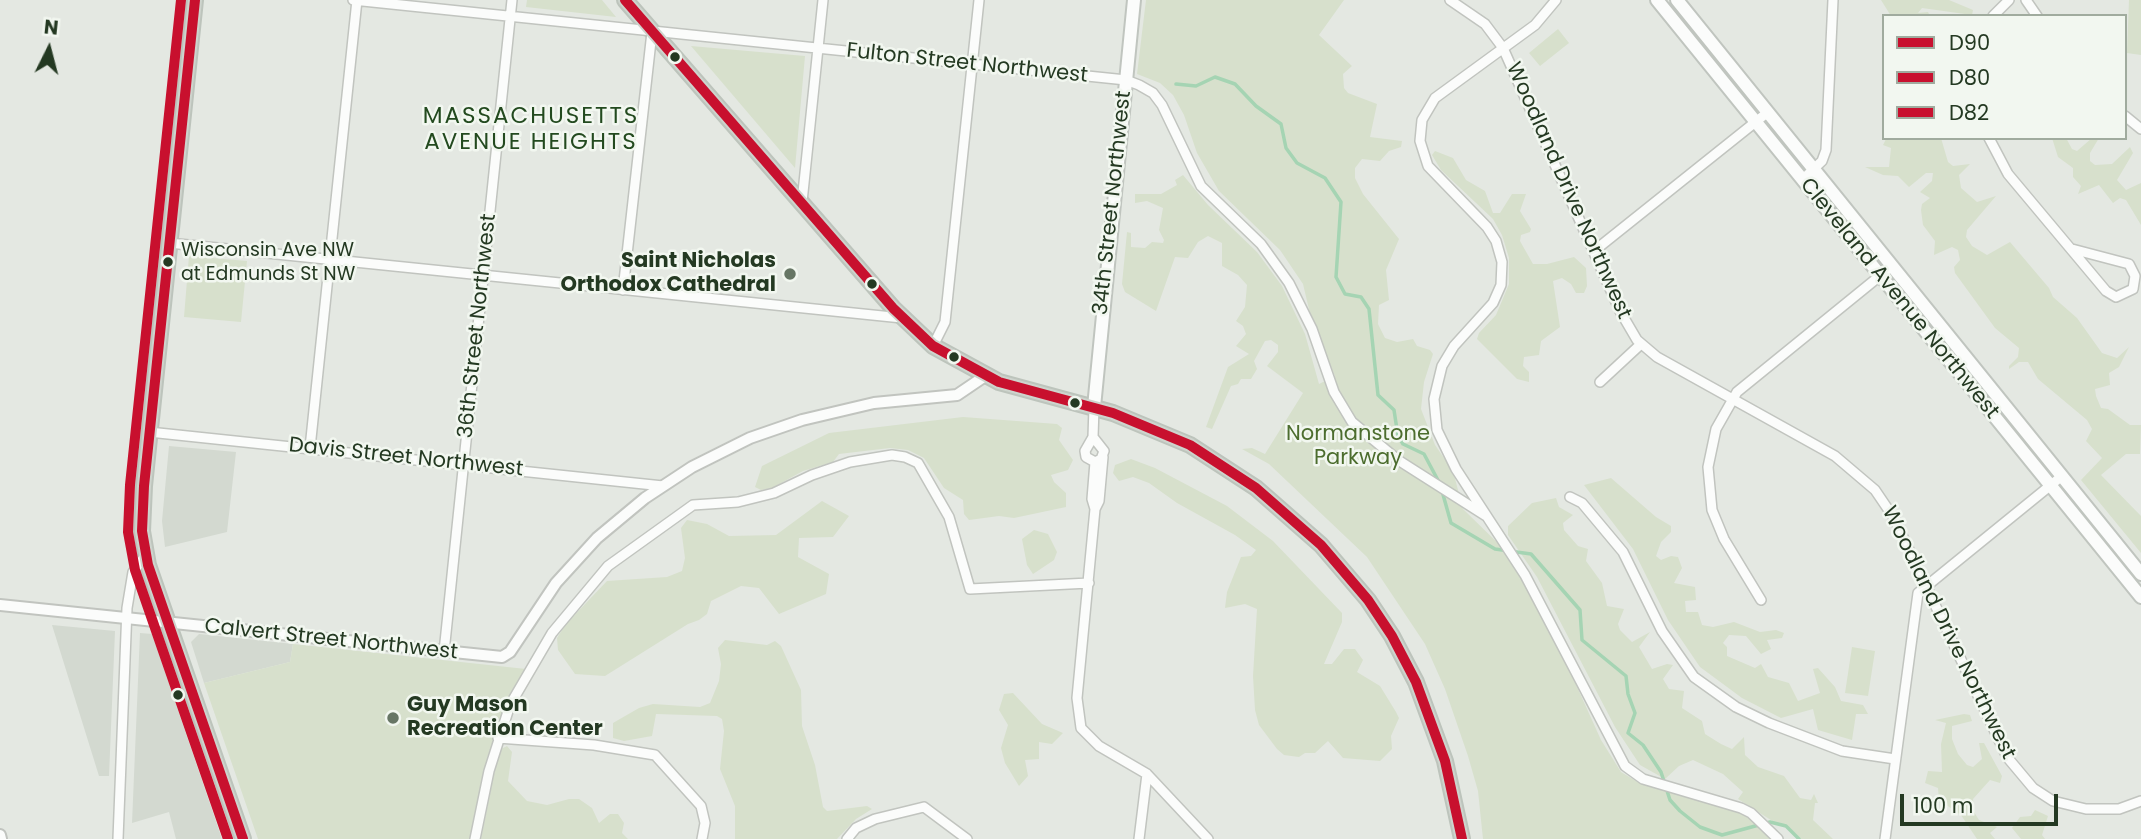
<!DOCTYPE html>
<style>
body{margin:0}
#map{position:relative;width:2141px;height:839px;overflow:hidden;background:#e4e8e2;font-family:Poppins,sans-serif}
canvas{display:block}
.legend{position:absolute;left:1882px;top:14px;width:245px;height:126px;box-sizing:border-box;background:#f2f7f0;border:2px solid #a0ab9e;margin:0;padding:9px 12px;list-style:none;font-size:21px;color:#243922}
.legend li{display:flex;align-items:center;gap:14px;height:35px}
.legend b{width:35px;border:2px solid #a0ab9e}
.north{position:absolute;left:14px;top:14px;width:70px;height:70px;-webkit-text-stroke:5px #f2f7f0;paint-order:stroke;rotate:6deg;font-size:19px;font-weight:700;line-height:28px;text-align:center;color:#243922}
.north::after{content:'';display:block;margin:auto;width:24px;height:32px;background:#243922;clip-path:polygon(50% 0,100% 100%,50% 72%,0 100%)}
.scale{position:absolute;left:1900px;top:794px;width:158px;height:32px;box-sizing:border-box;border:4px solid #243922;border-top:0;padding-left:9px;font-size:21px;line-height:24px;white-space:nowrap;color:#243922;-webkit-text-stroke:5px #f2f7f0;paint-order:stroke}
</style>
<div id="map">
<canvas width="2141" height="839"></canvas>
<ul class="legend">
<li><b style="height:9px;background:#c8102e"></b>D90</li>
<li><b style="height:9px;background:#c8102e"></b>D80</li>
<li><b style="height:9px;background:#c8102e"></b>D82</li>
</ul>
<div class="north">N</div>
<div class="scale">100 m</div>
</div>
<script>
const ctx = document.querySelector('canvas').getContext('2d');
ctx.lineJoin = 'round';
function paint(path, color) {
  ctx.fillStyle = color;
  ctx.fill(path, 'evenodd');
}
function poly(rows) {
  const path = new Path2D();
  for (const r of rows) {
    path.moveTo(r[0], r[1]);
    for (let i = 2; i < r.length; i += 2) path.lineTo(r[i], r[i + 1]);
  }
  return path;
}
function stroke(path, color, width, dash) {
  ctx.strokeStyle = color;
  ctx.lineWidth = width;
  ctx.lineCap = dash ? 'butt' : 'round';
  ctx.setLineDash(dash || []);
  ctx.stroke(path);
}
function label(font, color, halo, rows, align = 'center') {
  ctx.font = font + ' Poppins,sans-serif';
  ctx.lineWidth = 5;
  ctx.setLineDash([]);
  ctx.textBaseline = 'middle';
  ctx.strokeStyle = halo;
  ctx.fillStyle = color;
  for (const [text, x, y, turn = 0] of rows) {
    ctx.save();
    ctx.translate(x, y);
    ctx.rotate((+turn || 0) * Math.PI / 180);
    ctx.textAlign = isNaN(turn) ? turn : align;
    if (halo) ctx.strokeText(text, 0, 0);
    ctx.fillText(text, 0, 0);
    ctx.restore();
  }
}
paint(poly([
 [169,446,236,452,227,532,165,547,162,521],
 [52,625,115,631,109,776,99,776],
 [140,633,152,634,222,839,176,839,169,812,132,823],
 [199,634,293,644,290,662,204,683,191,642]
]), '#d3d9d0');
paint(poly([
 [527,0,602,0,616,17,526,7],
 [1146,0,1344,0,1319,35,1352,66,1343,74,1344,88,1348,93,1377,104,1370,137,1402,141,1401,147,1389,151,1380,161,1362,159,1355,168,1355,178,1363,194,1399,239,1386,270,1389,300,1379,305,1378,324,1385,338,1397,342,1413,339,1417,346,1430,350,1433,354,1424,382,1421,409,1435,445,1453,471,1463,509,1507,552,1569,669,1601,740,1621,772,1641,784,1714,800,1753,817,1771,839,1483,839,1478,791,1468,756,1445,689,1425,644,1367,557,1269,464,1242,449,1252,448,1265,454,1303,393,1267,366,1278,352,1278,345,1271,340,1265,341,1254,361,1257,369,1251,379,1241,379,1238,384,1231,386,1212,429,1206,427,1228,367,1249,354,1236,346,1246,334,1243,326,1236,321,1245,307,1247,285,1238,275,1222,266,1222,243,1208,236,1198,242,1188,258,1175,257,1156,311,1125,292,1122,284,1127,232,1131,233,1131,247,1145,248,1152,242,1163,243,1164,240,1159,230,1163,208,1147,201,1135,203,1135,194,1161,194,1177,185,1175,180,1183,175,1208,205,1257,252,1282,286,1305,334,1319,384,1335,376,1312,322,1303,284,1280,250,1219,191,1197,153,1184,115,1173,95,1160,83,1137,74],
 [1881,0,1949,0,1973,10,1972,15,1922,8,1918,13,1928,12,1930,16,1891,16],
 [2129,0,2141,0,2141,55,2127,53],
 [1558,29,1569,43,1540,66,1529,53],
 [691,46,805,56,795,168],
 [1941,138,1948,162,1953,166,1970,164,1959,175,1961,188,1977,202,1996,196,1967,230,1966,237,1972,246,1987,255,2010,242,2049,288,2053,297,2077,318,2102,353,2117,358,2129,347,2119,367,2109,373,2110,385,2095,389,2096,396,2101,408,2108,409,2130,425,2141,425,2140,454,2126,454,2101,475,2141,516,2141,553,2081,480,2102,458,2086,441,2092,429,2087,420,2038,379,2028,362,2019,362,2009,369,2009,366,2018,357,2019,348,1995,328,1955,273,1954,267,1960,260,1958,250,1952,247,1934,255,1935,241,1923,225,1921,210,1922,204,1930,198,1920,192,1932,181,1933,173,1926,173,1909,187,1898,176,1883,175,1865,167,1889,167,1891,148,1883,145,1886,139],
 [2052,138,2066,138,2072,149,2077,151,2092,138,2099,138,2090,153,2090,161,2095,165,2112,164,2130,147,2133,153,2117,180,2126,190,2141,183,2141,225,2126,200,2120,198,2113,203,2099,185,2078,194,2081,186,2073,177,2073,168,2058,157],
 [1435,151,1453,158,1466,180,1485,191,1493,213,1500,213,1512,194,1526,194,1520,211,1531,229,1530,232,1521,235,1520,241,1533,264,1547,264,1574,257,1586,268,1587,286,1584,293,1576,293,1571,284,1562,278,1553,281,1560,327,1541,341,1539,355,1524,357,1523,366,1529,372,1529,382,1517,379,1477,339,1479,333,1496,315,1509,284,1509,258,1502,235,1493,219,1441,170,1432,155],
 [189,256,247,261,241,322,184,317],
 [963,417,1057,424,1062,428,1059,440,1073,460,1068,470,1051,475,1054,482,1066,493,1066,507,1014,518,999,516,969,520,964,514,963,500,944,488,924,458,908,450,890,448,839,454,833,462,803,471,772,488,761,490,755,487,762,466,829,433],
 [1131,459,1155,468,1227,506,1273,541,1342,613,1342,622,1324,664,1332,664,1344,649,1355,649,1363,660,1357,672,1380,686,1396,712,1399,718,1391,736,1392,749,1380,761,1343,758,1328,741,1315,753,1305,753,1299,757,1284,755,1277,749,1259,725,1255,710,1253,676,1257,609,1245,604,1225,608,1227,592,1241,557,1251,556,1256,550,1235,535,1177,503,1149,483,1133,477,1119,481,1113,473,1115,465],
 [1611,478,1656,517,1671,526,1671,532,1661,542,1656,556,1661,560,1671,556,1678,557,1682,568,1674,583,1695,587,1696,600,1685,601,1686,612,1698,612,1702,625,1713,627,1734,622,1760,632,1776,630,1784,633,1782,638,1767,640,1771,649,1761,654,1746,636,1729,635,1723,643,1727,647,1727,656,1755,668,1761,664,1768,677,1789,683,1798,701,1820,693,1813,669,1818,668,1835,687,1841,701,1863,705,1868,714,1856,714,1852,740,1818,730,1813,709,1781,718,1742,698,1700,667,1668,620,1633,549,1584,485],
 [1556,498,1559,507,1573,515,1563,523,1564,530,1578,546,1588,549,1586,561,1602,583,1607,606,1624,609,1618,624,1620,630,1632,642,1650,632,1639,647,1652,669,1667,664,1673,665,1663,679,1669,689,1684,691,1682,708,1702,721,1705,734,1721,744,1732,749,1744,737,1745,755,1758,767,1784,776,1800,798,1811,800,1814,794,1818,803,1815,803,1813,820,1833,839,1801,839,1786,825,1774,822,1738,799,1743,792,1723,774,1693,760,1679,766,1665,779,1640,765,1615,727,1537,577,1508,535,1508,526,1532,503],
 [822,501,849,516,833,537,799,538,798,557,829,574,826,594,779,614,759,588,741,586,711,601,707,614,699,620,688,624,605,676,575,674,558,650,557,638,566,624,607,581,667,577,682,571,685,558,681,528,687,520,707,524,729,536,776,535],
 [1034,530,1048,534,1057,552,1054,560,1033,574,1027,565,1022,539],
 [725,640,767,645,775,641,781,646,801,690,802,726,815,765,823,807,827,811,867,806,872,809,856,819,837,839,735,839,735,806,720,769,724,731,722,719,717,716,656,714,652,736,624,741,613,738,613,723,639,708,653,704,700,707,710,703,719,681,721,664,718,648],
 [293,644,526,669,508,701,487,758,471,839,258,839,204,683,290,662],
 [1852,647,1875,651,1868,696,1845,693],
 [1013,693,1042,724,1063,733,1052,744,1039,742,1039,759,1025,760,1028,776,1019,786,1005,763,1001,748,1008,725,999,710,1004,694],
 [1964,714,1970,715,1972,721,1952,726,1952,739,1958,754,1967,765,1973,767,1982,759,1979,743,1984,743,2002,776,2000,783,1990,780,1973,799,1974,812,1979,820,1997,827,1990,833,1995,839,1977,839,1961,815,1939,800,1938,788,1925,783,1928,771,1942,772,1941,744,1946,723,1935,720],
 [507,746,512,752,508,781,527,801,547,805,569,799,579,799,592,808,599,823,610,814,618,814,624,823,622,833,628,839,481,839,495,769,501,749],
 [2035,810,2048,816,2042,835,2045,839,2021,839,2012,828,2020,817,2031,816]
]), '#d7e0cc');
stroke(poly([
 [1176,84,1196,86,1215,77,1235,84,1256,106,1281,124,1286,148,1297,163,1325,178,1341,202,1336,277,1345,294,1361,297,1369,309,1378,395,1394,410,1398,436,1403,444,1424,454,1440,484],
 [1442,491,1451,523,1495,549,1531,554,1580,610,1582,640,1626,676,1628,694,1635,713,1628,733,1643,745,1661,772,1670,800,1680,811,1700,827,1722,835,1770,822,1786,826,1799,839]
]), '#a5d4b3', 3.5);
const minor = poly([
 [353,0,1126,80,1139,85,1153,93,1162,105,1201,186,1261,244,1289,283,1312,329,1334,392,1352,422,1398,460,1486,516],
 [1450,0,1485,24,1503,48,1620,311,1637,340,1657,357,1835,456,1875,490,1894,518,2007,757,2033,788,2053,801,2086,809,2119,809,2141,801],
 [1556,0,1535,25,1435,98,1422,120,1420,141,1428,166,1487,227,1496,241,1502,262,1501,285,1493,303,1454,346,1442,366,1434,399,1437,430,1456,469,1525,575,1625,766,1643,779,1741,808,1751,813,1778,839],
 [2026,0,2037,16],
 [1993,16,2009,0],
 [2125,116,2141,129],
 [1989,138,2008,174,2106,291,2116,297,2133,289,2135,276,2129,264,2072,249],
 [1802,180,1822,161,1826,150,1833,0],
 [802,202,823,0],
 [169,243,902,318],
 [1594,251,1768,112],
 [623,290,652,32],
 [933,346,945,322,979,0],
 [1600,382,1641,344],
 [149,432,663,486],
 [1093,437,1104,451,1101,459,1095,462,1086,457,1085,451,1093,437],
 [1093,437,1094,407],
 [310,448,357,0],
 [1095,462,1092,499,1095,509,1077,698,1081,728,1099,746,1147,774,1208,839],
 [1570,497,1582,503,1623,552,1662,631,1694,677,1736,707,1769,723,1842,751,1895,759],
 [1095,509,1099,501,1103,457],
 [1761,600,1724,539,1712,510,1708,467,1716,429,1737,392,1892,266],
 [444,652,512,0],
 [498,738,594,745,655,755,701,806,705,823,702,839],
 [118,839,127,608,133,572,145,556],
 [475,839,489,771,510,705,552,633,608,566,693,505,738,502,774,493,812,475,850,462,892,455,905,457,918,463,949,517,970,589,1089,583],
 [847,839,856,828,875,819,924,807,967,839],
 [1139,839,1147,774],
 [1885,839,1918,593,2062,476]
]);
const tertiary = poly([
 [0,605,502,657,510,652,556,583,597,538,645,498,692,467,750,438,802,420,874,403,957,395,985,376],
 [0,835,1,839]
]);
const secondary = poly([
 [1657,0,2141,597],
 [1677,0,2141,574],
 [1094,407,1134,0]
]);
const primary = poly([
 [195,0,144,486,142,531,148,565,243,839],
 [625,0,893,308,933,346,999,382,1113,413,1190,445,1256,488,1321,545,1368,600,1392,636,1416,682,1445,761,1462,839]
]);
stroke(minor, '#c1c4bf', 12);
stroke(tertiary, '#c1c4bf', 14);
stroke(secondary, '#c0c5bf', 16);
stroke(primary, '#bdc4bc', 18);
stroke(minor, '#fbfcfb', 9);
stroke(tertiary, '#fbfcfb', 10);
stroke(secondary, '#fbfcfb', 12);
stroke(primary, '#ced4cd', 14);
stroke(poly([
 [625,0,893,308,933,346,999,382,1113,413,1190,445,1256,488,1321,545,1368,600,1392,636,1416,682,1445,761,1462,839]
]), '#c8102e', 10);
stroke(poly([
 [195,0,144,486,142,531,148,565,243,839]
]), '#c8102e', 10);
stroke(poly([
 [181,0,130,485,128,532,135,570,228,839]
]), '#c8102e', 10);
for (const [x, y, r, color] of [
 [675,57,6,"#243922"],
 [168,262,6,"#243922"],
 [790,274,7,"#677665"],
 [872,284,6,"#243922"],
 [954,357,6,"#243922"],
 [1075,403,6,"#243922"],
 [178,695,6,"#243922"],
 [393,718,7,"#677665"]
]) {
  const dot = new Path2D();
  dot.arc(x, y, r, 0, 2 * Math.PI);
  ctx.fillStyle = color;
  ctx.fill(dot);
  stroke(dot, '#f2f7f0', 2.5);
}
label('19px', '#243922', '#f2f7f0', [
 ["Wisconsin Ave NW",181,251],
 ["at Edmunds St NW",181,275]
], 'left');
label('21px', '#243922', '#f2f7f0', [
 ["Fulton Street Northwest",967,64,6],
 ["Woodland Drive Northwest",1568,191,66],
 ["34th Street Northwest",1113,203,-84],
 ["Cleveland Avenue Northwest",1899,299,51],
 ["36th Street Northwest",478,326,-84],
 ["Davis Street Northwest",406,458,6],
 ["Woodland Drive Northwest",1948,633,64],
 ["Calvert Street Northwest",331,640,6]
]);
label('bold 21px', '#243922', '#f2f7f0', [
 ["Saint Nicholas",776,262],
 ["Orthodox Cathedral",776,286],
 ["Guy Mason",407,706,"left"],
 ["Recreation Center",407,730,"left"]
], 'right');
label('21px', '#4c6d2e', '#f2f7f0', [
 ["Normanstone",1358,435],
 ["Parkway",1358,459]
]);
ctx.letterSpacing = '2px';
label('23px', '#234a1f', '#f2f7f0', [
 ["MASSACHUSETTS",531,117],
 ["AVENUE HEIGHTS",531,143]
]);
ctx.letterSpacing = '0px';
</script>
